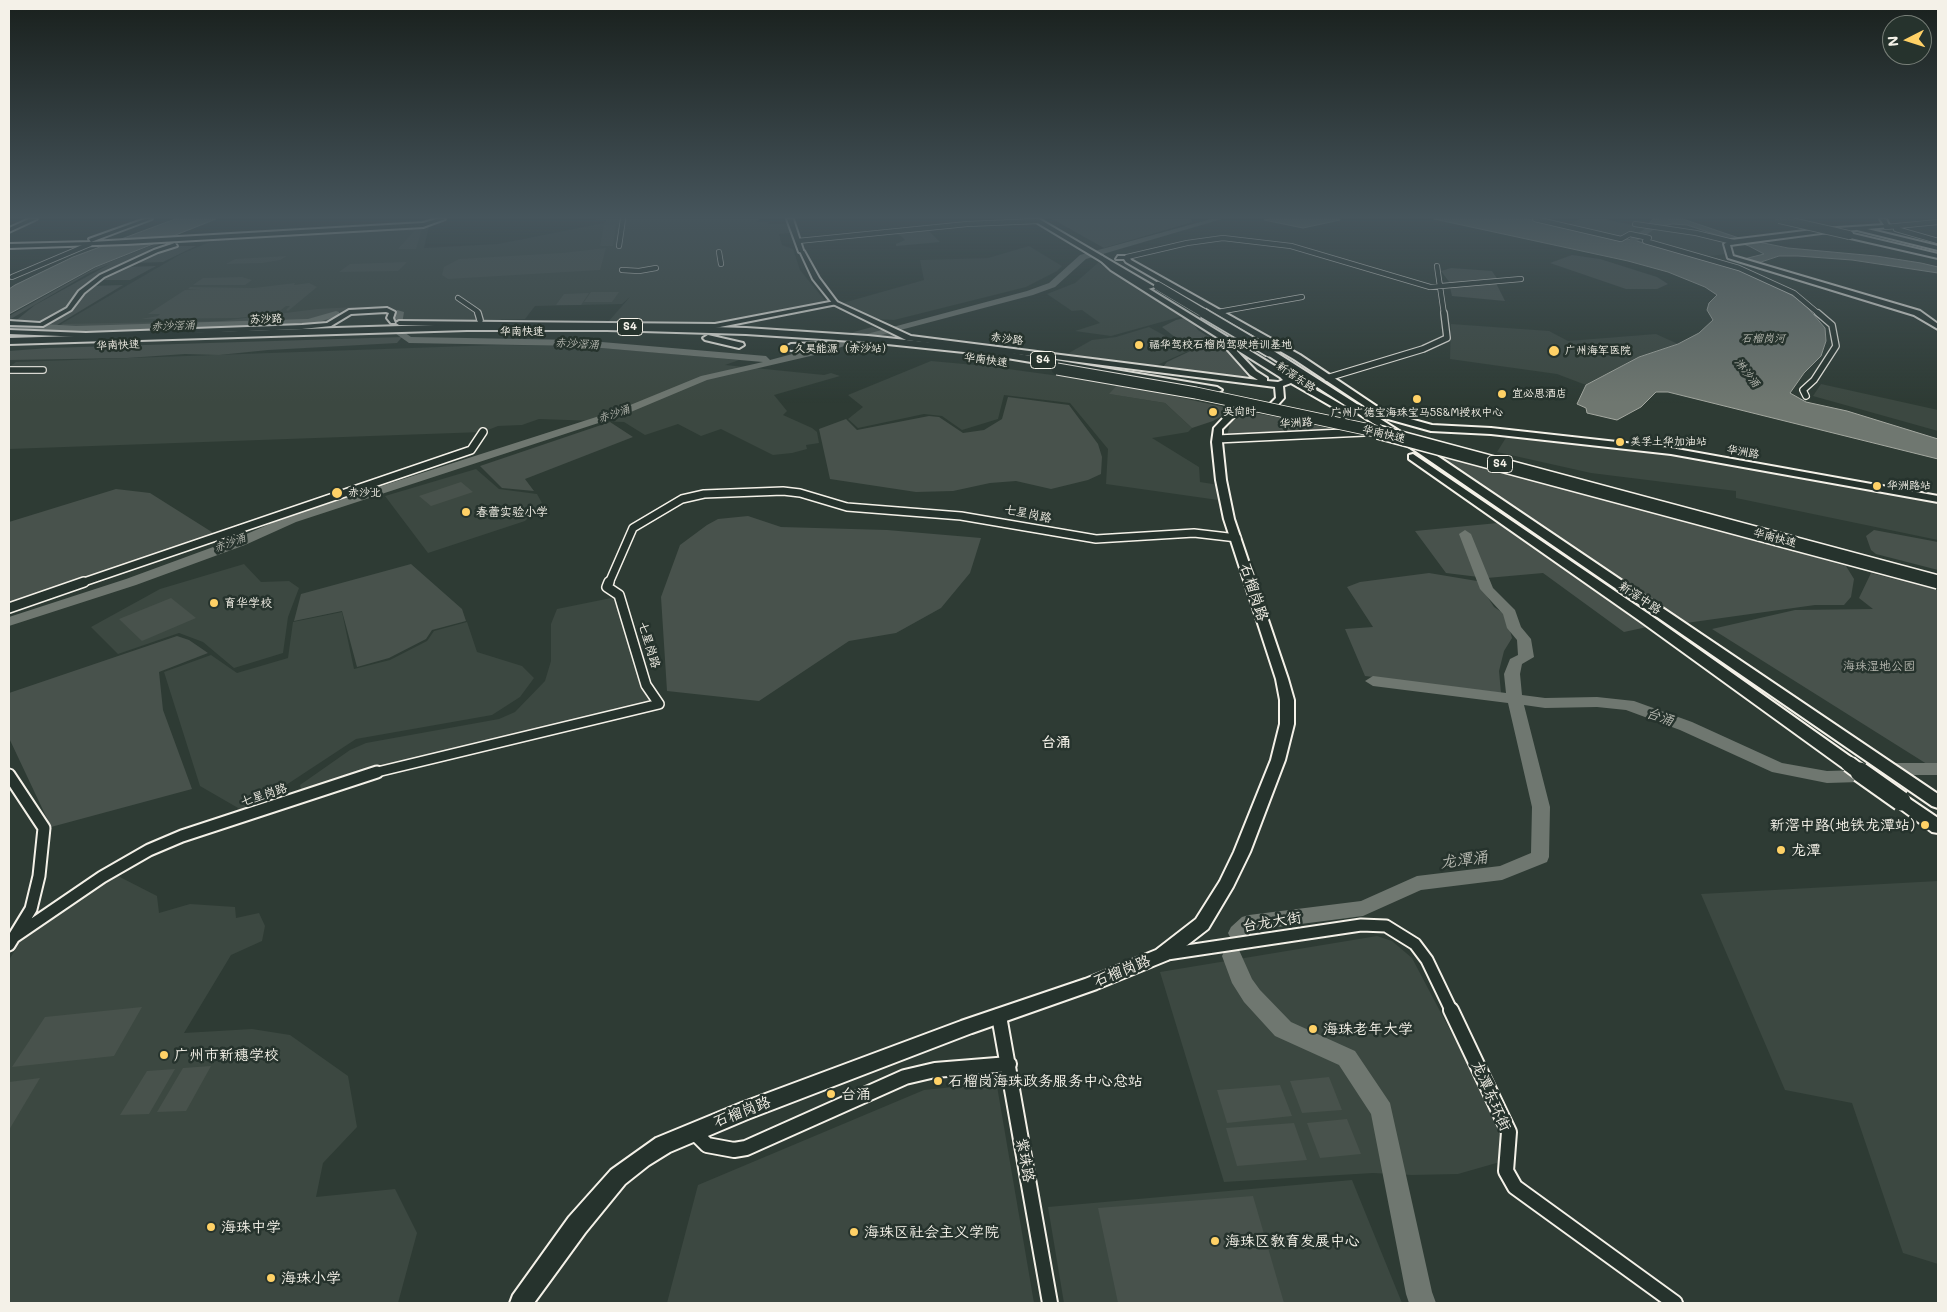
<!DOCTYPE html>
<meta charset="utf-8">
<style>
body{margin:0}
#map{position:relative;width:1947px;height:1312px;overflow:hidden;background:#2e3b34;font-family:Mali,sans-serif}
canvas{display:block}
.frame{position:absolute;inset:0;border:10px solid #f4f1e8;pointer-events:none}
.north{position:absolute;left:1882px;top:15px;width:50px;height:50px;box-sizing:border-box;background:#26332d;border:1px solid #787f78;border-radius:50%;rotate:265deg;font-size:14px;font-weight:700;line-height:20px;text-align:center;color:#f4f1e8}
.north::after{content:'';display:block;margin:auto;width:18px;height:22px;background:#ffd166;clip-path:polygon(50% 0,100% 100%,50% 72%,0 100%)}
</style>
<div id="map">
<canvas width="1947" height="1312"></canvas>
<div class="frame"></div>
<div class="north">N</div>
</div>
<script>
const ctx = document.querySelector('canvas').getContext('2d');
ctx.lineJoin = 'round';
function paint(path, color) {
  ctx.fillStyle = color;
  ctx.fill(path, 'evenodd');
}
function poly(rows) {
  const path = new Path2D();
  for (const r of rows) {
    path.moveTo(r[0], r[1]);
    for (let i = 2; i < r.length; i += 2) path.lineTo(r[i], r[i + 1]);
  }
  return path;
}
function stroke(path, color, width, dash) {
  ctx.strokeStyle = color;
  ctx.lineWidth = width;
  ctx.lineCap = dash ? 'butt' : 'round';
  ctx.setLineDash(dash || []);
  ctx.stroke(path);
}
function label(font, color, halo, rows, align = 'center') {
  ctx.font = font + ' Mali,"LXGW WenKai TC",sans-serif';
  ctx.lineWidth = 5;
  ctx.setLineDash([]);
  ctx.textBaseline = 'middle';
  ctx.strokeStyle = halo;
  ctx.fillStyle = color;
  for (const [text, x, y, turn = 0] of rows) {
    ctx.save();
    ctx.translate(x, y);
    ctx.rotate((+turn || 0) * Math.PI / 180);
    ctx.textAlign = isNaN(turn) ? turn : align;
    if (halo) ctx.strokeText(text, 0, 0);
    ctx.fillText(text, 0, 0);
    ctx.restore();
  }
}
paint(poly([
 [589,219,759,219,757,222,769,222,768,224,788,224,791,233,779,234,782,245,793,249,800,270,827,303,708,324,608,322,630,297,622,304,535,306,525,319,398,322,393,320,394,312,392,311,355,311,334,323,42,333,56,327,181,254,212,241,429,227,424,248,498,244,604,223,606,220],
 [1580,219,1606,219,1661,231,1668,229,1728,241,1727,254,1699,257,1649,241,1651,238,1629,234,1621,238,1565,225],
 [1029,246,1062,266,1057,271,1026,287,894,320,876,319,843,303,924,280,920,260,988,258],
 [1099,262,1099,263,1183,316,1111,336,1075,331,1100,323,1082,310,1072,311,1047,294,1075,283],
 [1451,324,1549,331,1568,341,1656,334,1678,344,1638,357,1586,385,1557,374,1450,359],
 [1149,327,1178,343,1187,341,1197,347,1155,366,1067,354,1092,340,1116,337],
 [497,345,576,346,650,352,739,360,725,365,824,375,831,373,840,376,774,395,787,411,783,415,812,428,817,432,819,443,806,445,807,449,792,453,773,455,721,429,701,436,678,424,645,435,624,422,539,419,522,425,498,426,483,432,9,449,9,367,16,362],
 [931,361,986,366,1118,384,1110,394,1165,403,1192,428,1188,432,1152,438,1199,467,1200,482,1219,485,1218,500,1106,484,1108,449,1070,403,1004,395,998,419,962,430,942,416,924,414,858,428,848,419,863,407,848,395],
 [1821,384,1938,410,1938,431,1813,396],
 [1507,436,1691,457,1938,502,1938,540,1736,498,1736,491,1591,473,1497,452],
 [476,469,499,489,537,494,542,503,525,521,428,553,385,496],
 [244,564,261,582,289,581,299,588,288,617,283,653,234,668,203,642,179,633,118,654,91,627,160,589],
 [616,597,655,703,302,794,300,785,350,750,366,743,499,719,515,712,545,681,551,661,551,624,557,609],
 [342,612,354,669,390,660,427,641,434,631,467,622,477,652,522,666,534,678,520,697,492,715,356,739,245,812,200,786,164,672,211,655,237,673,288,658,293,622],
 [116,875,157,896,159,913,190,904,235,907,236,918,259,913,265,926,262,941,231,955,184,1033,252,1029,290,1035,348,1076,357,1127,323,1163,316,1197,395,1189,417,1233,398,1303,9,1303,9,960,20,942],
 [1938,881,1938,1264,1903,1253,1852,1103,1785,1090,1701,894],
 [1377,936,1392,941,1412,958,1479,1085,1504,1139,1500,1162,1458,1174,1412,1175,1373,1173,1224,1182,1160,972],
 [984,1084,997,1086,1034,1303,667,1303,698,1185,924,1090],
 [1352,1180,1402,1303,1064,1303,1048,1207]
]), '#3c4841');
paint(poly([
 [1052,219,1190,219,1193,222,1104,248],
 [1586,219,1601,219,1640,227,1619,237,1570,226],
 [616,224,613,246,600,246,604,225],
 [403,229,422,229,416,249,398,249,414,231,402,231],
 [928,230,940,242,896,246,896,244,905,240,901,236,895,234],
 [164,242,147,250,170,245,98,277,83,287,72,304,43,323,13,323,35,305,110,264,89,273,9,320,9,316,97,267,158,243],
 [176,246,196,246,163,262,135,263],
 [606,248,600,270,448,279,442,275,444,267,459,259,562,253],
 [1572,255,1600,259,1657,277,1668,284,1657,289,1626,289,1550,263],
 [287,256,280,260,262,263,226,264,235,259],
 [407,262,398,271,339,272,350,264],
 [156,266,130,280,99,280,125,267],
 [1451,268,1492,271,1498,280,1450,283,1441,271],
 [242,277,252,280,245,285,193,285,203,278],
 [295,283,294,285,309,283,317,287,288,311,286,310,290,306,286,306,277,313,238,318,141,319,158,316,160,314,148,314,185,290,200,289,188,289,190,287,254,288],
 [1496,283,1505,301,1452,296,1450,287],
 [123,285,57,325,45,325,70,308,83,291,91,286],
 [591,292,619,292,612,302,584,302],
 [589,293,581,305,556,305,564,294],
 [355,307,309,321,58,327,63,324,221,321,317,309],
 [343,313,333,323,325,325,75,334,45,333,53,329,88,330,302,323],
 [1188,317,1198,330,1229,350,1249,372,1248,375,1242,377,1162,368,1167,362,1199,347,1190,341,1176,338,1162,327,1176,320],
 [872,327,907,340,843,335],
 [402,337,397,343,268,350,219,355,185,354,127,358,9,360,9,351,49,348],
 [1118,384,1224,407,1227,413,1213,421,1192,428,1165,403,1109,394],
 [1008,397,1069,405,1098,444,1102,457,1101,474,1088,480,1051,489,1016,481,990,483,953,491,916,492,830,479,819,429,846,419,857,430,929,416,939,417,963,433,984,430,1002,419],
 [1247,412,1284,418,1339,431,1227,436,1230,423],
 [610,422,633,437,525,479,534,491,502,488,480,466],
 [1438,454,1633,505,1846,566,1854,579,1851,597,1844,605,1815,605,1686,623,1443,462,1436,456],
 [461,482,473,492,431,506,419,496],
 [116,489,150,493,215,534,9,604,9,522],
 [748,516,781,527,887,530,981,538,970,573,941,608,896,633,849,641,759,701,667,691,661,597,680,545,707,525,718,519],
 [1498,523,1647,627,1624,632,1543,573,1487,578,1446,573,1415,531],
 [1874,530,1938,542,1938,570,1876,554,1871,550,1866,536],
 [411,564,462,609,466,621,432,630,426,639,389,658,357,667,342,611,294,621,301,594],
 [1429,573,1477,581,1494,607,1506,615,1512,638,1504,651,1499,671,1501,693,1365,676,1345,629,1373,627,1347,587,1360,582],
 [1871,573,1938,590,1938,771,1712,629,1795,610,1873,609,1859,598],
 [171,598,196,618,142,641,119,619],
 [177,636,189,640,208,653,159,672,163,710,192,789,51,827,9,738,9,693],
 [142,1007,114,1056,12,1067,45,1017],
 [211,1066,186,1111,157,1112,183,1068],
 [175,1069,149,1114,120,1115,147,1071],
 [1329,1077,1342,1110,1302,1113,1290,1081],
 [40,1078,9,1130,9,1082],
 [1280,1085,1292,1116,1227,1123,1217,1090],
 [1347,1119,1361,1154,1320,1158,1307,1123],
 [1294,1123,1307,1160,1237,1166,1226,1128],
 [1253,1196,1284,1303,1118,1303,1098,1208]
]), '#48524c');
const water = poly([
 [175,219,216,219,95,267,9,314,9,289,15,285,73,257,175,219],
 [1270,219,1340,219,1340,220,1303,228,1264,220,1270,219],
 [1434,219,1528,219,1558,227,1633,240,1740,270,1772,284,1802,301,1825,328,1826,341,1821,356,1804,373,1790,393,1806,402,1847,411,1938,439,1938,459,1668,392,1656,392,1641,407,1617,420,1587,413,1586,408,1577,404,1586,385,1639,357,1678,344,1699,333,1713,320,1707,310,1709,303,1717,295,1705,287,1668,272,1628,261,1434,219],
 [1653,219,1683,219,1739,238,1788,248,1876,256,1921,263,1938,267,1938,273,1852,260,1798,256,1779,256,1755,264,1740,260,1764,254,1749,246,1687,225,1672,224,1657,228,1647,226,1653,219]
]);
paint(water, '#6f7770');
stroke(water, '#a4a8a0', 1);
paint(poly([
 [1211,219,1222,219,1086,259,1055,287,1033,295,870,338,819,354,707,380,626,414,296,522,245,545,136,585,9,626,9,617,126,579,235,539,288,516,618,410,701,376,763,362,578,346,409,343,392,331,397,310,404,312,401,330,411,337,578,340,766,356,770,360,1027,291,1049,283,1080,255,1211,219],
 [1661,219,1669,219,1636,242,1630,242,1630,238,1661,219],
 [336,311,339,312,339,316,308,325,76,332,9,328,9,322,76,326,308,319,336,311],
 [1465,530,1471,534,1493,588,1515,610,1521,627,1531,639,1534,657,1522,664,1520,674,1522,695,1545,698,1597,697,1634,701,1692,722,1782,763,1827,771,1860,770,1887,763,1938,763,1938,775,1887,775,1860,782,1827,783,1772,772,1680,730,1626,710,1597,707,1545,708,1524,705,1550,807,1549,857,1547,862,1502,880,1421,890,1363,916,1254,930,1245,939,1238,941,1231,939,1228,933,1231,927,1242,917,1249,915,1361,901,1417,876,1500,866,1531,853,1532,807,1508,703,1373,686,1365,681,1373,676,1506,693,1504,674,1510,659,1518,655,1517,640,1507,628,1503,614,1480,589,1459,534,1465,530],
 [1232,948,1239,950,1252,979,1260,990,1291,1022,1355,1051,1390,1103,1432,1292,1436,1303,1409,1303,1406,1294,1371,1114,1339,1065,1275,1036,1244,1002,1232,983,1222,956,1225,950,1232,948]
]), '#6f7770');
const minorFar5 = poly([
 [1535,219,1621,239,1630,234,1649,238,1645,241,1739,268,1794,293,1819,314],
 [1635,224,1696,233,1733,242],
 [1886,227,1938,222],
 [1896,229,1938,241],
 [798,241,967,224,1038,221],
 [619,246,623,219],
 [719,252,721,264],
 [1127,257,1187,243,1223,238,1291,246,1430,287,1521,279],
 [1437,266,1444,314],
 [622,270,639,271,656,268],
 [12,277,90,244],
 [458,298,477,311,478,314],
 [1218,312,1302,297]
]);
const minorFar4 = poly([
 [478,313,480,320],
 [9,370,43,370],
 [1327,378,1423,349,1447,338,1444,313],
 [1806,396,1803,390,1814,380,1836,346,1832,325,1818,313],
 [1338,433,1365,432]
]);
const minorFar3 = poly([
 [1217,439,1364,432],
 [81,583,471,450,483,432],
 [609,583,633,528,682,499,704,494,783,491,800,493,847,507,961,516,1096,539,1194,533,1237,538]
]);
const minorFar2 = poly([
 [9,608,84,582],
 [373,773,659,704,646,685,619,595,607,587,609,582]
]);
const minorFar1 = poly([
 [9,775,44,828,39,876,31,909,9,945],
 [14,937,102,877,149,850,182,836,377,772],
 [1167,954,1361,925,1386,926,1415,944,1427,960,1452,1012]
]);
const minor = poly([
 [1451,1010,1509,1132,1506,1171,1515,1187,1675,1303],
 [999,1016,1050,1303],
 [696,1130,698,1136,707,1145,734,1150,746,1148,905,1077,935,1070,1009,1064]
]);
const tertiary = poly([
 [145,219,152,219,91,242,423,223,437,219,445,219,423,227,126,244,9,248,9,244,91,242,89,239,145,219],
 [787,219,793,219,804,253,799,252,787,219],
 [1859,227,1938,246,1938,250,1857,230,1859,227],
 [175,243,177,246,158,252,104,277,84,293,71,310,43,326,9,325,9,321,40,323,67,308,79,291,100,275,154,250,175,243],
 [835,301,837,302,837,304,715,328,399,325,396,323,399,321,715,324,835,301],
 [387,308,395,312,393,318,395,323,391,323,387,318,389,313,386,312,351,314,331,326,302,329,86,337,9,334,9,330,86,333,302,325,327,323,349,310,387,308]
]);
const secondary = poly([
 [1880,219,1886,219,1890,227,1821,233,1730,245,1733,256,1920,311,1938,324,1938,329,1914,315,1728,258,1724,244,1731,240,1821,229,1884,225,1880,219],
 [800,251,804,251,819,278,837,302,911,336,1258,380,1250,375,1226,348,1231,346,1111,270,1097,257,1102,256,1115,268,1286,373,1351,410,1351,414,1345,414,1291,383,1283,386,1284,398,1274,409,1246,411,1234,417,1222,429,1222,442,1226,480,1234,519,1288,679,1294,700,1294,724,1285,760,1250,852,1233,887,1208,929,1168,960,1097,989,972,1033,748,1119,670,1152,649,1165,625,1184,585,1233,534,1303,510,1303,513,1295,569,1217,611,1170,656,1138,741,1103,961,1021,1085,979,1156,950,1196,919,1220,881,1234,852,1271,760,1280,724,1280,700,1276,679,1224,519,1216,480,1212,442,1214,428,1228,413,1244,406,1269,405,1276,398,1275,387,906,340,833,304,813,279,800,251],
 [1234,348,1280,377,1283,380,1278,382,1267,381,1267,378,1256,371,1234,348],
 [1118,256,1129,256,1131,260,1300,355,1385,412,1432,425,1491,428,1671,448,1938,496,1938,502,1671,454,1491,434,1431,431,1381,417,1373,414,1372,411,1294,359,1126,262,1124,259,1116,259,1118,256]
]);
const primary = poly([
 [29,219,37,219,9,232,9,228,29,219]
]);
const trunk = poly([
 [1031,219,1039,219,1155,287,1148,289,1031,219],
 [1266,350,1272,350,1418,443,1938,794,1938,808,1932,806,1410,447,1266,354,1266,350],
 [1413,454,1650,615,1855,760,1858,764,1855,768,1843,768,1640,621,1409,459,1409,455,1413,454],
 [1901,795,1907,797,1938,818,1938,833,1932,832,1895,805,1892,801,1895,797,1901,795]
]);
const motorway = poly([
 [1849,233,1938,254,1938,258,1846,237,1845,235,1849,233],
 [467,324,607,324,746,328,868,336,983,348,1217,387,1222,390,1217,393,983,354,868,342,746,334,607,330,467,330,9,344,9,338,467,324],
 [708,335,743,343,744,345,739,348,705,340,703,338,708,335],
 [825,343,830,346,829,348,791,350,786,347,791,344,825,343]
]);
stroke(minorFar5, '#f4f1e8', 6);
stroke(minorFar4, '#f4f1e8', 8);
stroke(minorFar3, '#f4f1e8', 10);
stroke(minorFar2, '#f4f1e8', 12);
stroke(minorFar1, '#f4f1e8', 15);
stroke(minor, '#f4f1e8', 18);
stroke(tertiary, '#f4f1e8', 4);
stroke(secondary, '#f4f1e8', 4);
stroke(primary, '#f4f1e8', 4);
stroke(trunk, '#f4f1e8', 4);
stroke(motorway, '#f4f1e8', 4);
stroke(minorFar5, '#26332d', 4.5);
stroke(minorFar4, '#26332d', 5.5);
stroke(minorFar3, '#26332d', 7);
stroke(minorFar2, '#26332d', 9);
stroke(minorFar1, '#26332d', 11);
stroke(minor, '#26332d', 14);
paint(tertiary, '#26332d');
paint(secondary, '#26332d');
paint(primary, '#26332d');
paint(trunk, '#26332d');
paint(motorway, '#26332d');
const trunkBridgeFar3 = poly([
 [1158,286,1205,314]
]);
const trunkBridgeFar2 = poly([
 [1203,313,1269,352]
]);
const trunkBridgeFar1 = poly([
 [1849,764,1861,773]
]);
const trunkBridge = poly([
 [1860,772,1901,801]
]);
const motorwayBridgeFar2 = poly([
 [1779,219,1849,235]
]);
const motorwayBridgeFar1 = poly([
 [1057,369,1196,393,1384,433]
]);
const motorwayBridge = poly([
 [1378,432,1938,582]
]);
stroke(trunkBridgeFar3, '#f4f1e8', 9, []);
stroke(trunkBridgeFar2, '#f4f1e8', 12, []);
stroke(trunkBridgeFar1, '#f4f1e8', 19, []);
stroke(trunkBridge, '#f4f1e8', 23, []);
stroke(motorwayBridgeFar2, '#f4f1e8', 10, []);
stroke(motorwayBridgeFar1, '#f4f1e8', 13, []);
stroke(motorwayBridge, '#f4f1e8', 16, []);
stroke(trunkBridgeFar3, '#26332d', 8);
stroke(trunkBridgeFar2, '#26332d', 9);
stroke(trunkBridgeFar1, '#26332d', 15);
stroke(trunkBridge, '#26332d', 19);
stroke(motorwayBridgeFar2, '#26332d', 8);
stroke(motorwayBridgeFar1, '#26332d', 11);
stroke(motorwayBridge, '#26332d', 13);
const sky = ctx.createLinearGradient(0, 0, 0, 403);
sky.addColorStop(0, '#19201d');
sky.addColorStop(0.54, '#46555c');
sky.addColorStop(1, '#46555c00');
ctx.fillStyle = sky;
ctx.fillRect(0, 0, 1947, 403);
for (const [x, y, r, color] of [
 [1139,345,5,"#ffd166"],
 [784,349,5,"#ffd166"],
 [1554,351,6,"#ffd166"],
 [1502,394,5,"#ffd166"],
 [1417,399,5,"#ffd166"],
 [1213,412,5,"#ffd166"],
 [1620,442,5,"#ffd166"],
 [1877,486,5,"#ffd166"],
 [337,493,6,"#ffd166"],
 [466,512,5,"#ffd166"],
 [214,603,5,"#ffd166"],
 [1925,825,5,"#ffd166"],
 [1781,850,5,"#ffd166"],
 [1313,1029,5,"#ffd166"],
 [164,1055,5,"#ffd166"],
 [938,1081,5,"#ffd166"],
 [831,1094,5,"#ffd166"],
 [211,1227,5,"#ffd166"],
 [854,1232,5,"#ffd166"],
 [1215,1241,5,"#ffd166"],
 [271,1278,5,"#ffd166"]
]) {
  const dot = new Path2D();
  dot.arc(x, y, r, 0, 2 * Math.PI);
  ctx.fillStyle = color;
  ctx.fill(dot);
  stroke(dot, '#26332d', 2);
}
label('11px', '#f4f1e8', '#26332d', [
 ["苏沙路",266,319,-2],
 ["华南快速",522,332],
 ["赤沙路",1007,339,7],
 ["华南快速",118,345,-2],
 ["华南快速",986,360,8],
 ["新滘东路",1296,377,34],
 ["华洲路",1296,423,-3],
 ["华南快速",1384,434,14],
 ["华洲路",1743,452,10],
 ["华南快速",1775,538,15]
]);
label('italic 11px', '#b8bab2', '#26332d', [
 ["赤沙滘涌",173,326,-2],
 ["石榴岗河",1763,339],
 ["赤沙滘涌",577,344,3],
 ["淋沙涌",1747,373,52],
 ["赤沙涌",614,414,-19],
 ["赤沙涌",230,543,-21]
]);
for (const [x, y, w] of [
 [630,327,25],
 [1043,360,25],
 [1500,464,25]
]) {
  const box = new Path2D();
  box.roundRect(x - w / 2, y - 8.5, w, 17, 4);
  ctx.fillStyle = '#26332d';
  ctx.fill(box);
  stroke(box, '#f4f1e8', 1);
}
label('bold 11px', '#f4f1e8', null, [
 ["S4",630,327],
 ["S4",1043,360],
 ["S4",1500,464]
]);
label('11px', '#f4f1e8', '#26332d', [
 ["福华驾校石榴岗驾驶培训基地",1149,345],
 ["久昊能源（赤沙站）",794,349],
 ["广州海军医院",1565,351],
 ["宜必思酒店",1512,394],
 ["吴尚时",1223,412],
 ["广州广德宝海珠宝马5S&M授权中心",1417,413,"center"],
 ["美孚土华加油站",1630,442],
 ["华洲路站",1887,486],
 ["赤沙北",348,493]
], 'left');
label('12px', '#f4f1e8', '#26332d', [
 ["春蕾实验小学",476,512],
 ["育华学校",224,603]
], 'left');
label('12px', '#f4f1e8', '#26332d', [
 ["七星岗路",1028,514,11],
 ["新滘中路",1640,598,34],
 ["七星岗路",649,645,73],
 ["七星岗路",264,795,-18]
]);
label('12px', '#b8b9b1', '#26332d', [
 ["海珠湿地公园",1879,666]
]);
label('italic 14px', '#b8bab2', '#26332d', [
 ["台涌",1660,717,20]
]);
label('15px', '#f4f1e8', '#26332d', [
 ["石榴岗路",1254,592,72],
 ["台龙大街",1272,922,-9],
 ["石榴岗路",1122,971,-22],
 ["龙潭东环街",1491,1096,66],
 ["石榴岗路",742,1112,-21],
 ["紫珠路",1025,1160,80]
]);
label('bold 15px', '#f4f1e8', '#26332d', [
 ["台涌",1056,742]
]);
label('15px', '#f4f1e8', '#26332d', [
 ["新滘中路(地铁龙潭站)",1915,825,"right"],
 ["龙潭",1791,850],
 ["海珠老年大学",1323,1029],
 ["广州市新穗学校",174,1055],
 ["石榴岗海珠政务服务中心总站",948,1081],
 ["台涌",841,1094],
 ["海珠中学",221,1227],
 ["海珠区社会主义学院",864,1232],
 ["海珠区教育发展中心",1225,1241],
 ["海珠小学",281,1278]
], 'left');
label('italic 16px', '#b8bab2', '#26332d', [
 ["龙潭涌",1464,860,-7]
]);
</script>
